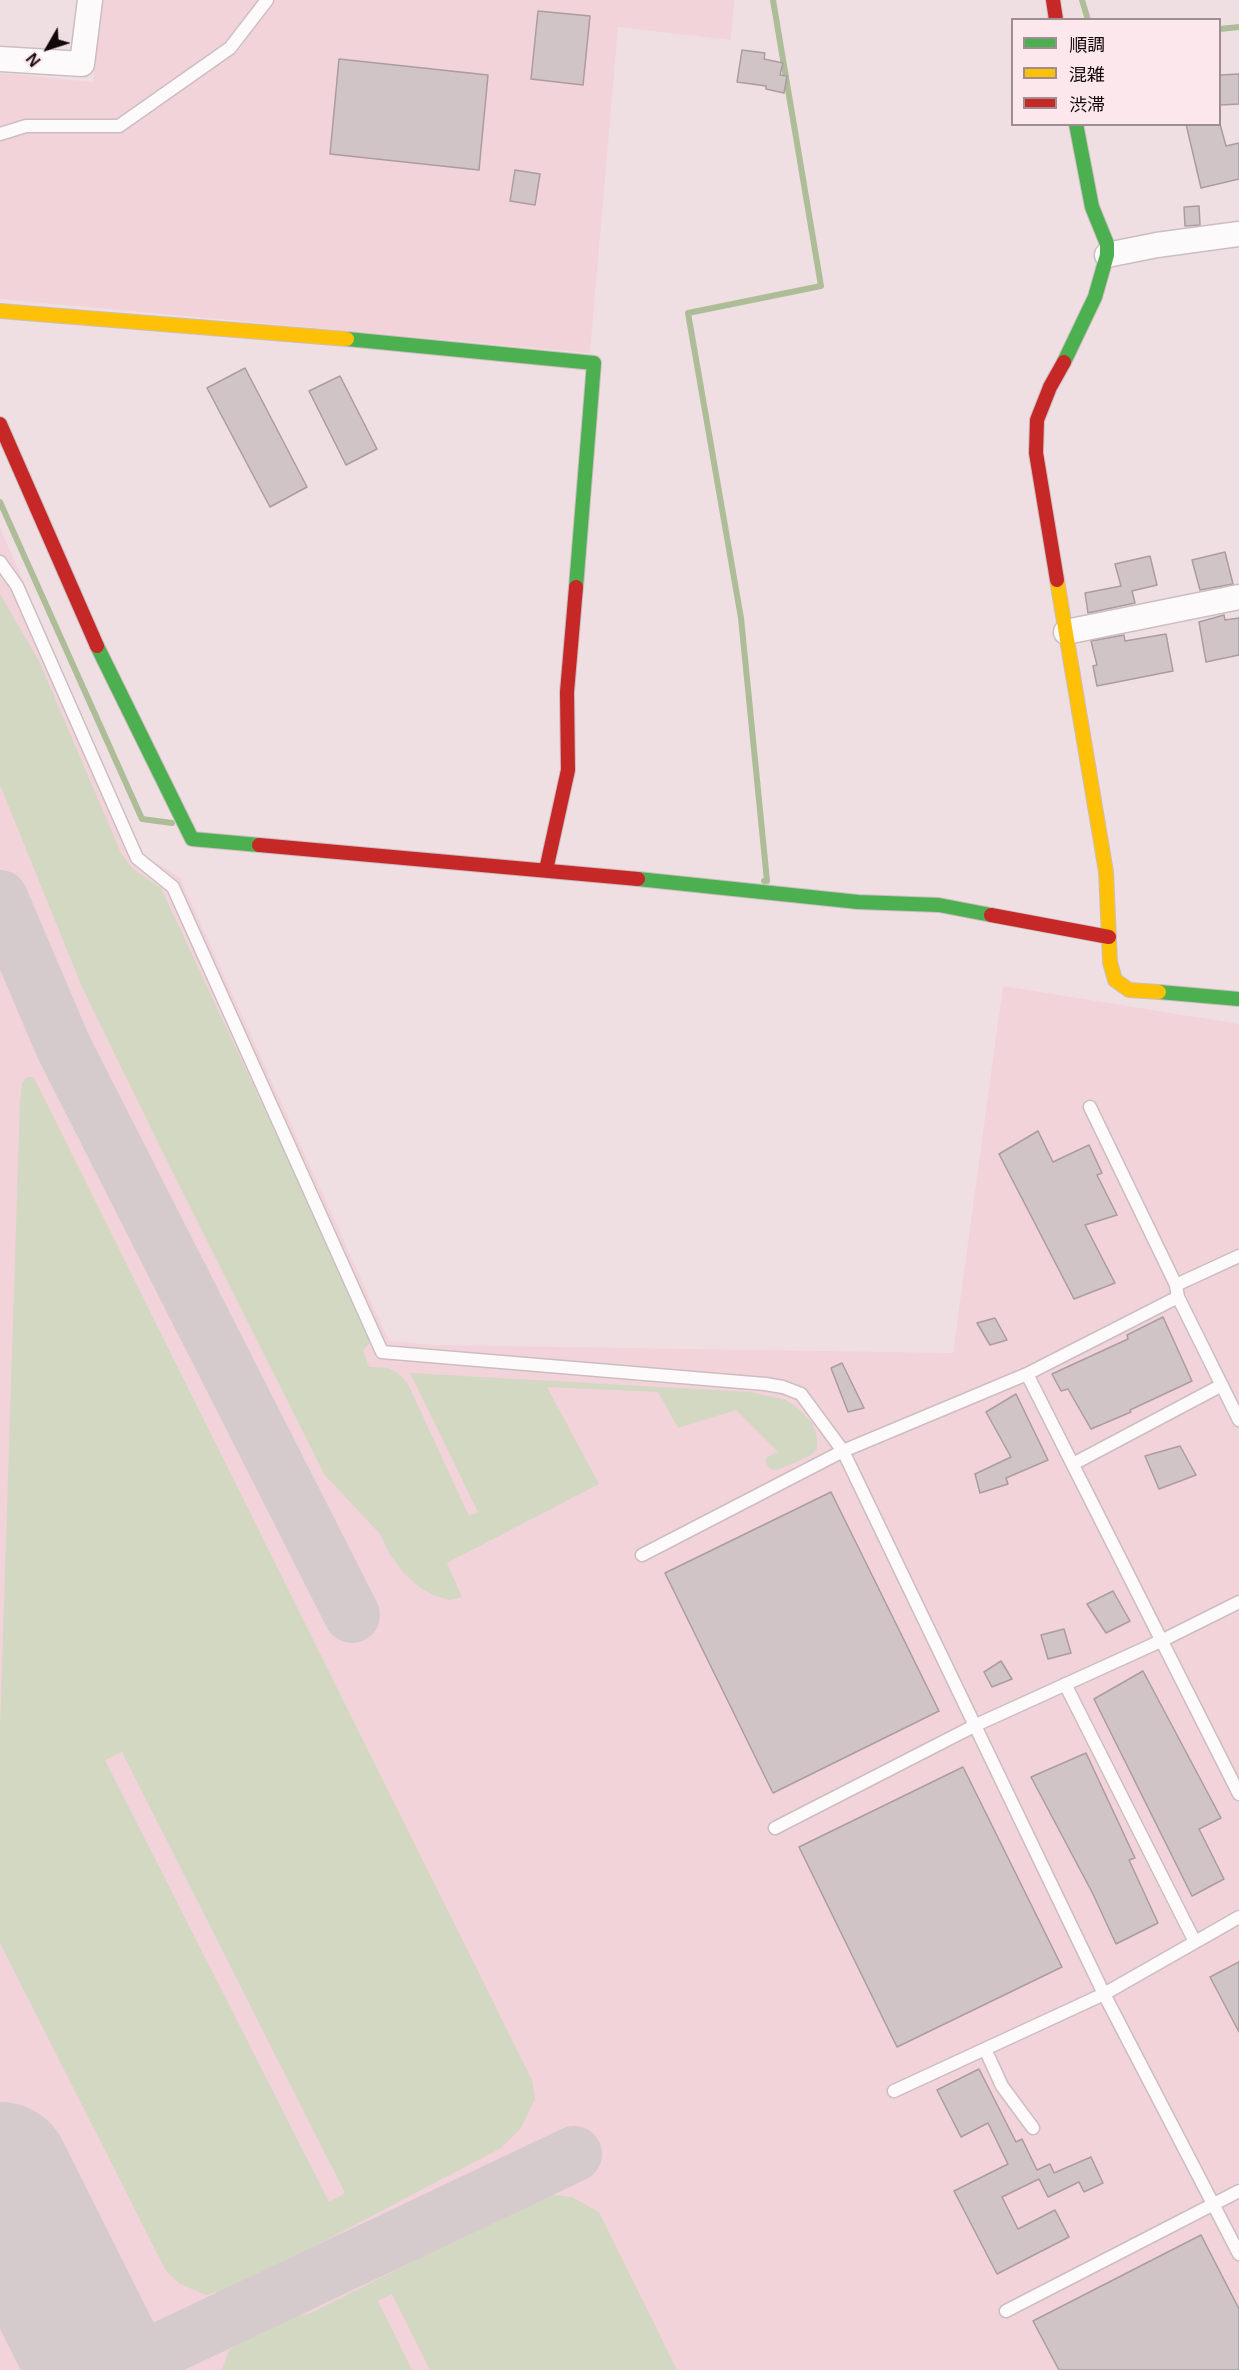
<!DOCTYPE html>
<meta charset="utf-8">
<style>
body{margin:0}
#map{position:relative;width:1239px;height:2370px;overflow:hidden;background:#f0dfe2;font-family:Helvetica,"Noto Sans JP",sans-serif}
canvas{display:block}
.legend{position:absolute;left:1011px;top:18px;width:210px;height:108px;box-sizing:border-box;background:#fce8ec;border:2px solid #9e8e92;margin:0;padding:8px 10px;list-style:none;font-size:18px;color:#12080a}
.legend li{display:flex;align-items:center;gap:12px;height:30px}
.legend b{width:30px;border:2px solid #9e8e92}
.north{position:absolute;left:18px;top:18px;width:60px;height:60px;-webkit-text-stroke:4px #fce8ec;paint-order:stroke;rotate:231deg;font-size:16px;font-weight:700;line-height:24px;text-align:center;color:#12080a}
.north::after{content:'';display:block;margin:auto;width:21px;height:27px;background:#12080a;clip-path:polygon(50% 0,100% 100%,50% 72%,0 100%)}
</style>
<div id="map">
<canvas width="1239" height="2370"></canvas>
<ul class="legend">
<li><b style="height:8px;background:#4caf50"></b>順調</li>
<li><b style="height:8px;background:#ffc107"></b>混雑</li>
<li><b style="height:8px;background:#c62828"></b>渋滞</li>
</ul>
<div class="north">N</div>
</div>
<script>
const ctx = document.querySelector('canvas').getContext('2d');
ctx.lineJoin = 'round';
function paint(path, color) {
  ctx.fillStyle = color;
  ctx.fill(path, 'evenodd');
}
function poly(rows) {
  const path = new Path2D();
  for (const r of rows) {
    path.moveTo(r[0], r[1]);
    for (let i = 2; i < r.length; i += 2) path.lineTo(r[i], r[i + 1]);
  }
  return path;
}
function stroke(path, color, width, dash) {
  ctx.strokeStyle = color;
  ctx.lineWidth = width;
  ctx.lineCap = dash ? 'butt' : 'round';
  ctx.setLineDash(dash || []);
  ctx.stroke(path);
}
paint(poly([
 [100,0,734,0,731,40,618,27,590,353,0,299,0,73,93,82],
 [0,528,143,854,180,878,389,1341,434,1345,953,1353,1003,986,1239,1024,1239,2370,0,2370]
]), '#f2d3d9');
paint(poly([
 [0,594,39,661,121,853,132,868,161,888,370,1335,369,1344,363,1350,369,1367,389,1368,400,1375,408,1384,469,1516,478,1512,410,1373,751,1392,786,1400,800,1410,812,1423,817,1437,817,1449,810,1456,777,1470,770,1469,765,1462,767,1457,778,1452,736,1410,678,1428,658,1392,547,1387,599,1484,447,1563,462,1597,450,1600,435,1596,419,1587,403,1572,389,1553,380,1534,324,1474,164,1155,82,987,0,785],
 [27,1077,33,1077,38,1086,532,2080,535,2099,521,2128,501,2148,239,2286,206,2295,180,2284,166,2271,0,1943,0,1729,20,1101,22,1083],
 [122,1752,345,2193,329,2202,105,1760],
 [553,2195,572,2197,599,2212,677,2370,430,2370,392,2294,378,2301,412,2370,222,2370,228,2352,251,2329,292,2312,301,2315,309,2314,499,2218,514,2201]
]), '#d3d8c3');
stroke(poly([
 [1082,0,1088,20],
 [1220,29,1239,27],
 [0,502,142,819,172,823],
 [764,881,767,881,741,618,688,313,821,286,773,0]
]), '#adbd98', 6);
stroke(poly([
 [0,898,63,1046,352,1615],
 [119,2370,574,2154]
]), '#d5cacc', 56);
stroke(poly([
 [0,2172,99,2370]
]), '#d5cacc', 140);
const building = poly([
 [538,11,590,16,583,85,531,79,538,11],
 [742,50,765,53,764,59,783,63,780,75,787,76,784,93,766,89,766,86,737,82,742,50],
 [339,59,488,75,479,170,330,154,339,59],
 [1239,74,1239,104,1220,105,1220,75,1239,74],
 [1186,124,1220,124,1226,146,1239,143,1239,179,1201,188,1186,124],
 [515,170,540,174,535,205,510,201,515,170],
 [1199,206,1200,225,1185,226,1184,207,1199,206],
 [245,368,307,487,270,507,207,388,245,368],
 [340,376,377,449,346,465,309,391,340,376],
 [1225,552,1233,584,1200,590,1192,560,1225,552],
 [1150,556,1157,585,1132,591,1135,603,1088,613,1085,593,1121,586,1115,564,1150,556],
 [1224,615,1225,620,1239,618,1239,655,1206,662,1199,622,1224,615],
 [1166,634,1173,671,1097,686,1093,666,1097,665,1091,641,1124,635,1125,641,1166,634],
 [1038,1131,1053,1162,1089,1145,1102,1173,1097,1175,1117,1215,1085,1225,1115,1283,1074,1299,999,1154,1038,1131],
 [1163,1317,1192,1381,1130,1410,1131,1412,1091,1429,1068,1389,1061,1391,1052,1374,1128,1339,1127,1335,1163,1317],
 [995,1318,1007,1340,990,1345,977,1323,995,1318],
 [842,1363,864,1408,848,1412,831,1368,842,1363],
 [1016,1394,1048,1460,1006,1478,1008,1484,980,1493,975,1474,1011,1457,986,1412,1016,1394],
 [1180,1446,1196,1475,1159,1489,1145,1456,1180,1446],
 [831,1492,939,1711,773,1793,665,1573,831,1492],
 [1113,1591,1130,1621,1106,1633,1087,1604,1113,1591],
 [1064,1629,1071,1653,1048,1659,1041,1635,1064,1629],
 [1001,1661,1012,1679,992,1687,984,1672,1001,1661],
 [1143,1671,1221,1818,1199,1829,1224,1879,1192,1896,1094,1699,1143,1671],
 [1086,1753,1135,1858,1129,1860,1158,1923,1116,1944,1093,1894,1031,1777,1086,1753],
 [963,1767,1062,1967,897,2047,799,1847,963,1767],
 [1239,1962,1239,2032,1210,1977,1239,1962],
 [979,2069,1016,2142,1022,2139,1037,2170,1050,2164,1054,2173,1091,2157,1103,2183,1084,2192,1079,2182,1048,2197,1039,2179,1002,2197,1018,2229,1055,2210,1069,2237,997,2274,954,2191,1008,2164,988,2123,961,2137,937,2090,979,2069],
 [1201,2235,1239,2309,1239,2370,1059,2370,1033,2321,1201,2235]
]);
paint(building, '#d1c4c6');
stroke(building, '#aa9c9f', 1.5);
const lane = poly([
 [0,134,26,126,119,126,230,48,267,0],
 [0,562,17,586,137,858,173,887,382,1352,765,1384,783,1387,801,1394,843,1451,1104,1994,1239,2254],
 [1090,1107,1176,1285,1178,1297,1239,1420],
 [1176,1285,1239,1256],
 [1027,1374,1239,1794],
 [1073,1464,1222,1385],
 [642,1555,843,1451,1027,1374,1178,1297],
 [1065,1684,1195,1942],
 [775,1828,976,1725,1163,1640,1239,1602],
 [985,2049,1002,2086,1033,2128],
 [894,2091,1104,1994,1239,1917],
 [1006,2311,1239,2191]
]);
const street = poly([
 [0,59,82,64,90,0],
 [1107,255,1157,245,1239,234],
 [1066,632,1239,597]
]);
const fast = poly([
 [347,339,594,363,576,587],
 [1064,362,1095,297,1107,255,1107,244,1092,207,1076,124],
 [97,646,192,839,259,845],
 [638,879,858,902,939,905,991,915],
 [1159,992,1239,999]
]);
const slow = poly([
 [0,311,347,339],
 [1057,580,1106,872,1110,962,1115,980,1129,990,1159,992]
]);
const jam = poly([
 [1053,0,1056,20],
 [0,424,97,646],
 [1057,580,1036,453,1037,420,1050,387,1064,362],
 [259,845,638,879],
 [546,870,568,770,567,692,576,587],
 [991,915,1109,937]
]);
stroke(lane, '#ccbec0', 15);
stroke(street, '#ccbec0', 27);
stroke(fast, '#ccbec0', 16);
stroke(slow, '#ccbec0', 16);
stroke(jam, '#ccbec0', 16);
stroke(lane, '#fdfafb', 12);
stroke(street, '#fdfafb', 24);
stroke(fast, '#4caf50', 14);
stroke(slow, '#ffc107', 14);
stroke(jam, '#c62828', 14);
</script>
